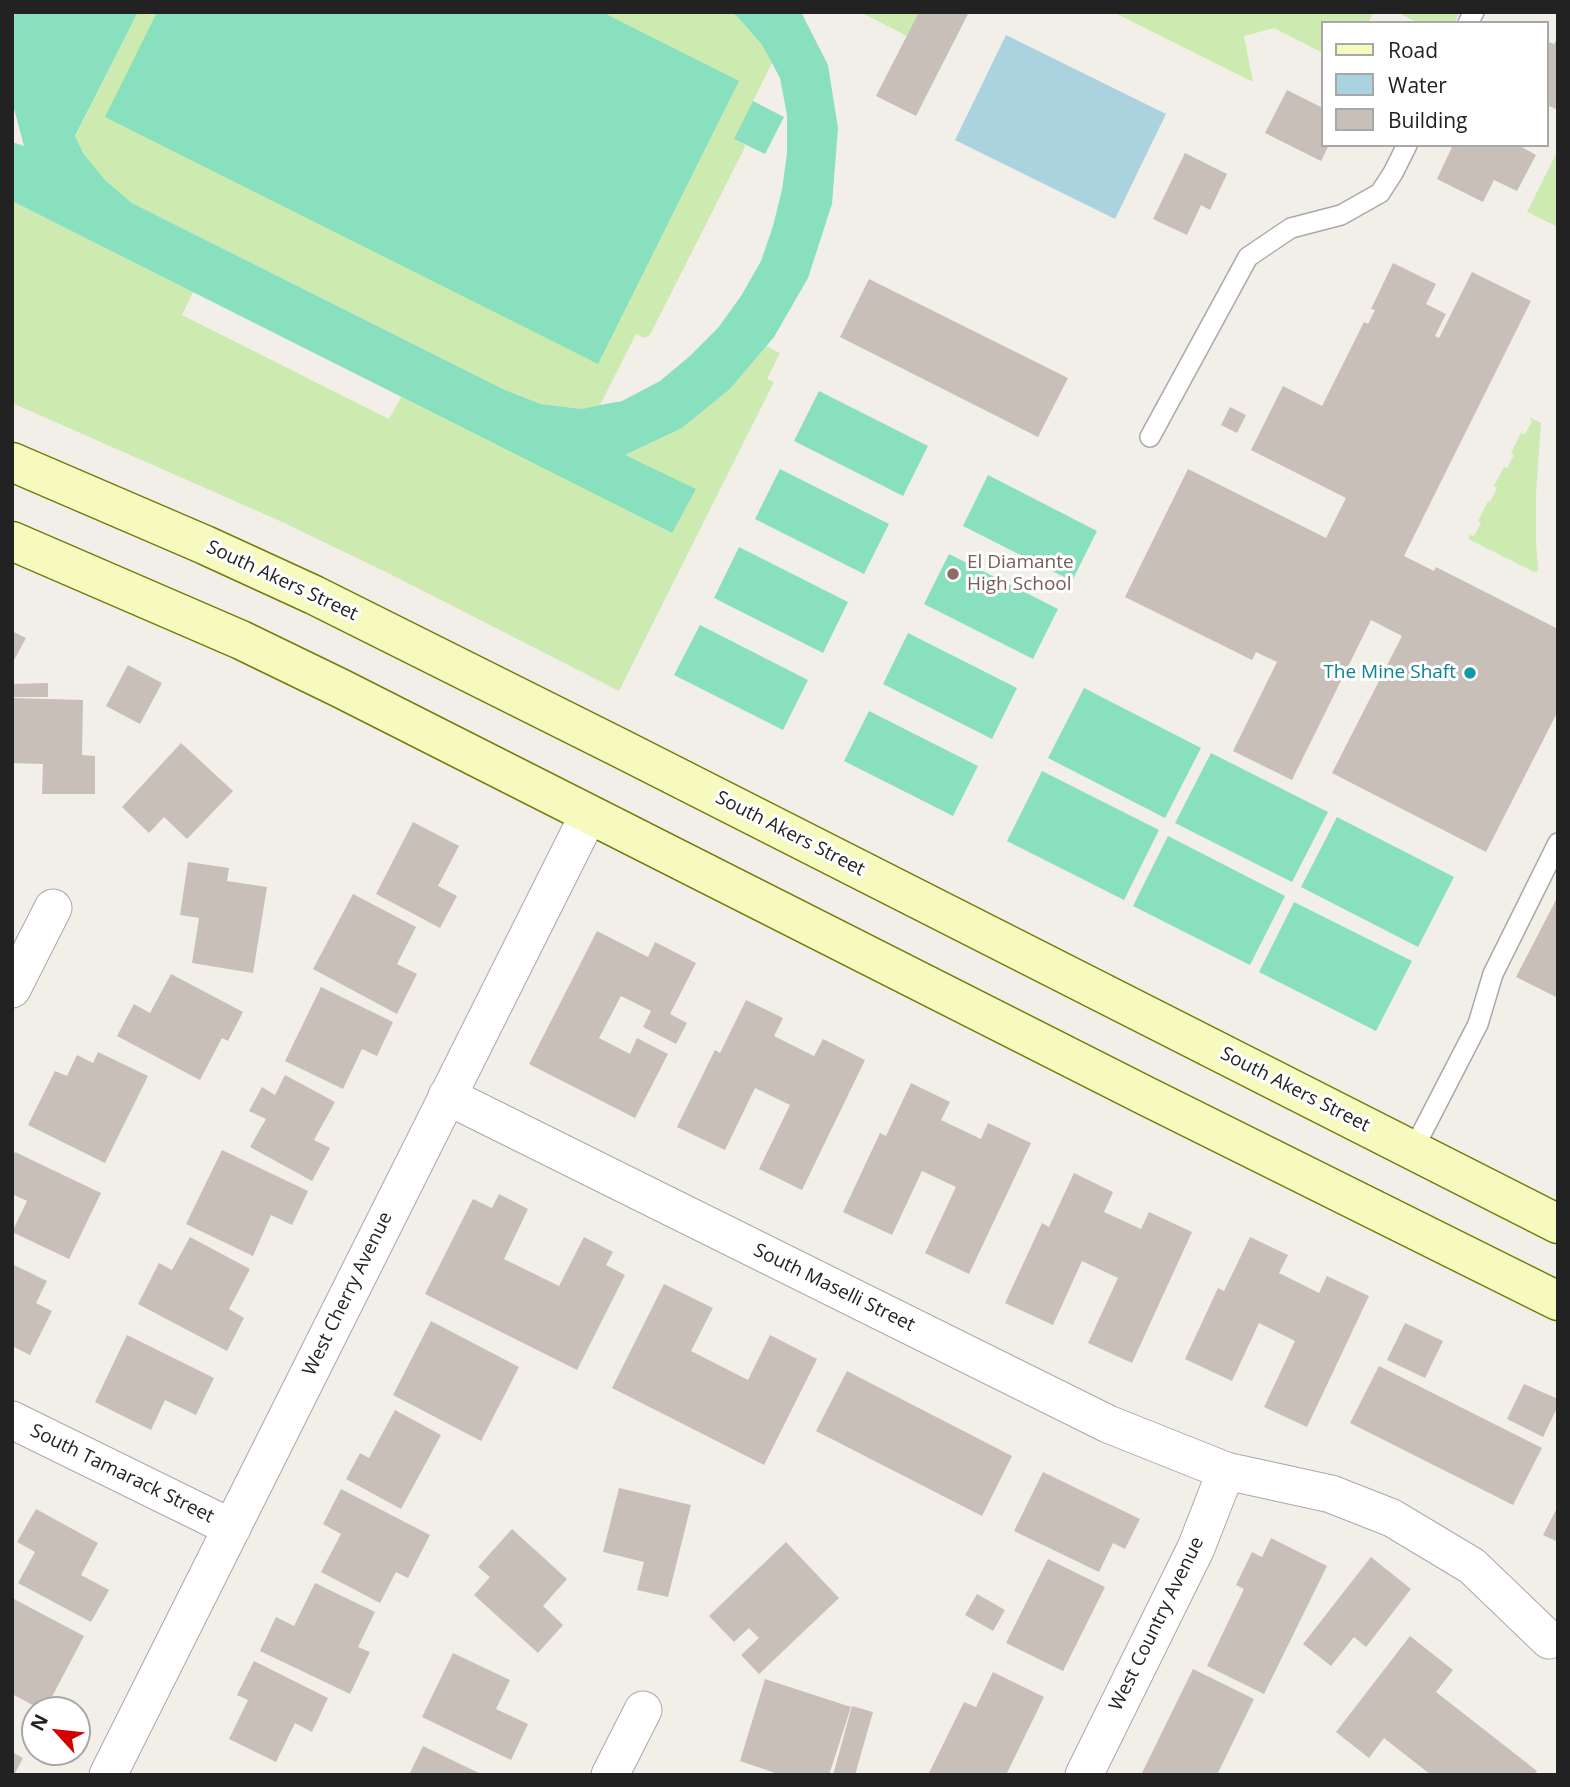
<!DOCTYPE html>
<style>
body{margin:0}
#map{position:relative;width:1570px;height:1787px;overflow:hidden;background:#f2efe9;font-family:"Open Sans",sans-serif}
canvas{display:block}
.frame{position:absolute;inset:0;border:14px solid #222;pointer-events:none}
.legend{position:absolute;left:1321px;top:21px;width:228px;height:126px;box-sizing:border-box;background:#fff;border:2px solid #a7a7a7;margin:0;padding:9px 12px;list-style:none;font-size:21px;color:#222}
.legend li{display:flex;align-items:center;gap:14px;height:35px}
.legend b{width:35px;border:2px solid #a7a7a7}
.north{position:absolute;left:21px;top:1696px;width:70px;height:70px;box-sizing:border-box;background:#fff;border:2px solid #a7a7a7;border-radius:50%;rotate:297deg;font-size:19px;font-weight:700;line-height:28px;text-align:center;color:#222}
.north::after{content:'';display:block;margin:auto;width:24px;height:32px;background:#d40000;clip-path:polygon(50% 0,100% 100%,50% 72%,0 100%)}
</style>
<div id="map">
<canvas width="1570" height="1787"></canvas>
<div class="frame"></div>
<ul class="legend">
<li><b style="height:9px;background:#f7fabf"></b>Road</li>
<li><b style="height:19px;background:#aad3df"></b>Water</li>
<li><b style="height:19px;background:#c7bfb8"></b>Building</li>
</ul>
<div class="north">N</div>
</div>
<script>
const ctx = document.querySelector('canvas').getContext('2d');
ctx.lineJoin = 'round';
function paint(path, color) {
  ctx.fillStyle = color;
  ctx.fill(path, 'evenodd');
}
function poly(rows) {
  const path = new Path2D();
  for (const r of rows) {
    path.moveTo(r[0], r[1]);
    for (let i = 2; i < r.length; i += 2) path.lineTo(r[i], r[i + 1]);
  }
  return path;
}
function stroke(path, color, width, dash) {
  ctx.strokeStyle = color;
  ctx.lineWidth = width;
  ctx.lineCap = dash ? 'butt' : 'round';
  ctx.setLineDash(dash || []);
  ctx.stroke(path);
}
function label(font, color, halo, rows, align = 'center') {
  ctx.font = font + ' "Open Sans",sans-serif';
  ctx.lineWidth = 6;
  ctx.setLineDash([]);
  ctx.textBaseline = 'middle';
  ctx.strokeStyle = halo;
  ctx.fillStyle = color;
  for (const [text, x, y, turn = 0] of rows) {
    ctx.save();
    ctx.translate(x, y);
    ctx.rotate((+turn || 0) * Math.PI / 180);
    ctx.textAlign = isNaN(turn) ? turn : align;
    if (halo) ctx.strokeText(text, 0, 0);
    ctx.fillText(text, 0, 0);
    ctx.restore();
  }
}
paint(poly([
 [138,12,730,12,737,16,762,45,772,63,734,139,744,144,745,147,650,335,644,338,636,334,600,405,582,409,541,404,505,390,132,203,105,180,83,153,75,137],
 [860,12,919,12,907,36],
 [1113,12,1374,12,1368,23,1323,23,1323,53,1274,28,1244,36,1253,82],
 [1397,12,1460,12,1454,23,1418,23],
 [1558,150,1558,227,1527,212],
 [12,201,193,292,182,315,389,419,401,397,672,533,625,455,682,428,730,389,766,346,780,353,767,379,774,382,619,691,390,574,280,521,12,403],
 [1529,417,1541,423,1536,494,1536,542,1538,567,1538,571,1534,572,1468,539,1470,535,1474,536,1481,523,1478,521,1488,501,1490,502,1497,488,1494,486,1504,467,1507,468,1514,455,1511,453,1521,433,1525,434,1532,421]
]), '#cdebb0');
paint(poly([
 [15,12,138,12,75,136,83,153,105,180,132,203,505,390,541,404,582,409,600,405,622,401,660,381,690,356,718,328,741,296,761,261,773,226,782,190,787,153,787,115,780,78,762,45,737,16,730,12,801,12,828,65,838,128,832,204,808,278,774,337,730,389,682,428,625,455,696,489,672,533,12,201,12,142,24,146,12,101,12,28],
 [157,12,602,12,739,81,598,364,105,117],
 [753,101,784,117,765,154,734,139],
 [819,391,928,446,903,496,794,441],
 [780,469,889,524,864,574,755,519],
 [988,475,1097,531,1072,581,963,526],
 [739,547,848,602,823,653,714,598],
 [949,554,1058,609,1033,659,924,604],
 [700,625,808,680,783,730,674,675],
 [908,633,1017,688,992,739,883,684],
 [1084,688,1201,748,1165,818,1048,758],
 [869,711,978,766,953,816,844,761],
 [1211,753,1328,812,1292,882,1175,823],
 [1042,771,1159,830,1124,900,1007,841],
 [1337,817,1454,877,1418,947,1301,887],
 [1168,836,1285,896,1250,965,1133,906],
 [1294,902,1412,961,1376,1031,1259,972]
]), '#88e0be');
paint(poly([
 [1006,35,1166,114,1115,219,955,140]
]), '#aad3df');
paint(poly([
 [919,12,969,12,916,116,876,96],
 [1558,37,1558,110,1547,105,1547,41,1554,44],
 [1287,90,1323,108,1323,145,1329,145,1321,161,1265,133],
 [1453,145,1518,145,1536,155,1517,191,1494,180,1483,202,1437,179],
 [1185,153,1227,174,1210,210,1201,205,1187,235,1153,219],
 [1393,263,1436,284,1426,304,1446,314,1435,336,1439,338,1472,272,1531,301,1404,556,1434,571,1436,567,1558,629,1558,711,1486,852,1332,773,1402,636,1371,620,1292,780,1233,751,1277,662,1256,652,1252,660,1125,597,1188,469,1326,538,1346,498,1251,450,1283,386,1322,406,1364,322,1368,324,1375,310,1371,309],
 [869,279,1068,378,1038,437,840,337],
 [1230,407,1246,415,1237,433,1221,425],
 [12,631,26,638,12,664],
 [128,665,162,683,140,724,106,706],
 [48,683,48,697,14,697,14,684],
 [12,698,83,700,82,755,95,756,95,794,42,794,43,764,12,763],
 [181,743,233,791,187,839,164,817,149,833,122,807],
 [413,822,459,846,438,886,457,896,440,928,376,894],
 [188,862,229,868,227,881,267,887,253,973,192,963,199,918,180,915],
 [353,894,416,927,397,964,417,974,397,1014,313,969],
 [1558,896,1558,998,1516,977],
 [597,931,648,957,655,942,696,963,670,1014,687,1023,676,1044,643,1027,651,1011,621,996,599,1038,630,1054,637,1038,668,1054,635,1118,529,1064],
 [171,974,243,1012,228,1041,222,1038,200,1080,117,1036,134,1004,150,1013],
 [321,987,393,1022,377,1056,362,1049,343,1089,285,1061],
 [746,1000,783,1018,774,1036,814,1056,823,1039,865,1060,802,1190,759,1169,790,1105,755,1088,725,1150,677,1127,715,1050,720,1053],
 [98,1052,148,1076,105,1163,28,1125,55,1071,67,1076,77,1055,93,1063],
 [285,1075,335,1102,314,1140,330,1148,312,1181,250,1147,266,1119,249,1111,262,1087,275,1095],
 [911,1083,950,1102,941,1120,981,1139,988,1123,1031,1143,969,1274,925,1253,956,1187,922,1171,892,1235,843,1212,880,1133,886,1136],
 [222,1150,308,1191,292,1225,271,1215,253,1256,186,1224],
 [15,1152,101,1193,69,1259,12,1232,27,1201,12,1194,12,1158],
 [1074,1173,1113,1192,1104,1212,1141,1229,1149,1212,1192,1232,1132,1363,1088,1343,1118,1278,1082,1261,1053,1325,1005,1303,1042,1223,1049,1227],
 [499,1194,528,1209,504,1259,559,1286,584,1237,613,1252,606,1265,625,1275,577,1370,425,1294,473,1199,492,1208],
 [190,1237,250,1269,229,1309,244,1318,227,1351,138,1304,159,1263,172,1270],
 [1250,1237,1288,1255,1279,1273,1319,1293,1327,1276,1369,1296,1307,1427,1264,1407,1295,1341,1259,1323,1232,1381,1185,1359,1218,1288,1224,1291],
 [12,1264,47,1281,36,1303,52,1311,30,1355,12,1346],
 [664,1284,713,1308,691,1351,748,1380,770,1335,817,1359,764,1465,612,1388],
 [431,1321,519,1367,481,1441,393,1395],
 [1405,1323,1443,1341,1425,1378,1387,1360],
 [127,1335,214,1378,196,1415,165,1400,151,1430,95,1402],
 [1379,1366,1542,1448,1513,1505,1350,1423],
 [847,1371,1012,1456,982,1516,816,1431],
 [1524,1384,1558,1399,1558,1406,1543,1437,1507,1419],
 [395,1410,441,1435,401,1509,346,1479,360,1453,369,1458],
 [1043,1472,1140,1519,1125,1549,1113,1543,1099,1572,1014,1531],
 [619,1488,691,1505,668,1597,637,1590,644,1562,603,1552],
 [341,1489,430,1535,408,1578,396,1572,380,1603,321,1572,341,1534,323,1524],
 [1558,1506,1558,1542,1543,1535],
 [36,1509,98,1543,81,1575,109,1590,91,1622,18,1583,35,1552,17,1542],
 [512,1529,567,1579,543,1606,563,1625,538,1653,474,1595,490,1577,478,1567],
 [1271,1538,1327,1566,1264,1694,1207,1666,1244,1589,1236,1585,1252,1552,1262,1557],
 [786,1542,839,1598,759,1674,741,1655,759,1638,749,1628,734,1642,709,1616],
 [1371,1557,1411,1589,1366,1647,1354,1637,1331,1666,1303,1644],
 [1048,1559,1105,1587,1063,1671,1006,1643],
 [315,1583,375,1612,358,1647,370,1652,350,1694,260,1651,276,1617,294,1626],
 [977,1594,1005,1610,993,1631,965,1615],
 [12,1598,84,1636,45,1710,42,1710,12,1694],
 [1410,1636,1453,1670,1436,1692,1537,1771,1534,1775,1431,1775,1384,1738,1369,1758,1336,1732],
 [453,1653,510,1680,496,1709,528,1724,511,1760,422,1717],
 [254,1661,328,1698,312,1732,295,1723,276,1762,229,1739,248,1700,237,1695],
 [1193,1669,1254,1699,1217,1775,1141,1775],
 [993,1672,1044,1697,1006,1775,928,1775,964,1702,976,1707],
 [765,1679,851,1707,829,1775,781,1775,740,1761],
 [852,1706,873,1712,855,1775,833,1775],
 [423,1746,483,1775,409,1775],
 [12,1752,23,1758,14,1775,12,1775]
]), '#c7bfb8');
const service = poly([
 [1468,23,1474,12],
 [1150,437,1248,257,1291,228,1341,215,1380,193,1393,173,1407,145],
 [1413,1150,1478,1024,1493,974,1558,843]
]);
const minor = poly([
 [12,989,53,908],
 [447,1096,1108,1424,1226,1471,1331,1494,1392,1518,1472,1566,1549,1640],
 [12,1420,232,1528],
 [108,1775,589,814],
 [610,1775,643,1710],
 [1084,1775,1196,1548,1226,1471]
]);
const secondary = poly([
 [12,462,205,545,314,595,622,749,1558,1224],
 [12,541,241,640,340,688,1146,1096,1558,1301]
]);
stroke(service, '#a9a9a9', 22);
stroke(minor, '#a9a9a9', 39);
stroke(secondary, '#707d05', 41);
stroke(service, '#fff', 19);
stroke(minor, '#fff', 37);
stroke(secondary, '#f7fabf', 38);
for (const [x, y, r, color] of [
 [953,574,7,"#8d6e63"],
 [1470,673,7,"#0f9aa8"]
]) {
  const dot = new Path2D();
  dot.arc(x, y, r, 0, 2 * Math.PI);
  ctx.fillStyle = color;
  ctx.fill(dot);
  stroke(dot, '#fff', 2.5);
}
label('19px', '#785e54', '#fff', [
 ["El Diamante",967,563],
 ["High School",967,585]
], 'left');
label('19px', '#222', '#fff', [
 ["South Akers Street",282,581,25],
 ["South Akers Street",790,834,27],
 ["South Akers Street",1295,1090,27],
 ["South Maselli Street",834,1288,26],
 ["West Cherry Avenue",348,1294,-64],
 ["South Tamarack Street",122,1474,26],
 ["West Country Avenue",1157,1624,-64]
]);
label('19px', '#0d838f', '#fff', [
 ["The Mine Shaft",1456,673]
], 'right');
</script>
